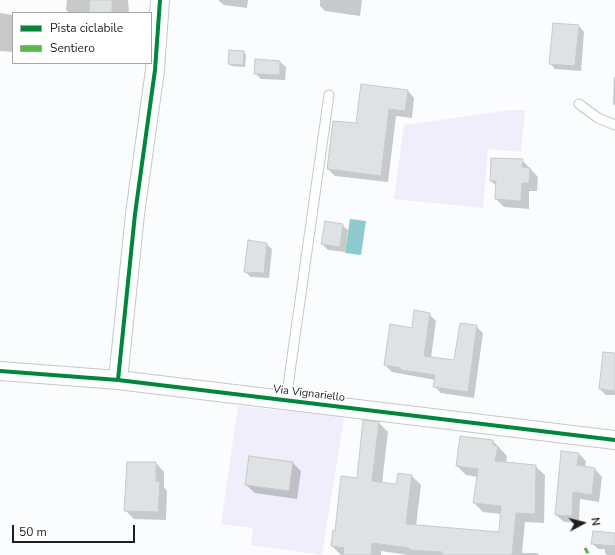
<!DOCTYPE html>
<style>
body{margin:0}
#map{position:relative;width:615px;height:555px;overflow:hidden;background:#fafcfe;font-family:"Nunito Sans",sans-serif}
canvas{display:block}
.legend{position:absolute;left:12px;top:12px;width:140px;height:52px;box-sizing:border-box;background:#fff;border:1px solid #a5a5a6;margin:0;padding:5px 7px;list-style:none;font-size:12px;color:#1d1e20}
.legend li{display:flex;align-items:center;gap:8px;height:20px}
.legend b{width:20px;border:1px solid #a5a5a6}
.north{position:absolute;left:563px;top:503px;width:40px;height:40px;-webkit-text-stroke:3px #fff;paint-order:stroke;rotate:83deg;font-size:11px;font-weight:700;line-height:16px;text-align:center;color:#1d1e20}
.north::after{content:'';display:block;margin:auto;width:14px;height:18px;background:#1d1e20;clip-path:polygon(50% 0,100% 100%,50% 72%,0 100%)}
.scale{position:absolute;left:12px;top:525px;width:123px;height:18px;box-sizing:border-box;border:2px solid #1d1e20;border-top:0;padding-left:5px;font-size:12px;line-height:14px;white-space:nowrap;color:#1d1e20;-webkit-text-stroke:3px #fff;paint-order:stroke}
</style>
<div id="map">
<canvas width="615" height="555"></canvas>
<ul class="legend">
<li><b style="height:5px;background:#00873e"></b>Pista ciclabile</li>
<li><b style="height:5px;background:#58b947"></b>Sentiero</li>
</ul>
<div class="north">N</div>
<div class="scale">50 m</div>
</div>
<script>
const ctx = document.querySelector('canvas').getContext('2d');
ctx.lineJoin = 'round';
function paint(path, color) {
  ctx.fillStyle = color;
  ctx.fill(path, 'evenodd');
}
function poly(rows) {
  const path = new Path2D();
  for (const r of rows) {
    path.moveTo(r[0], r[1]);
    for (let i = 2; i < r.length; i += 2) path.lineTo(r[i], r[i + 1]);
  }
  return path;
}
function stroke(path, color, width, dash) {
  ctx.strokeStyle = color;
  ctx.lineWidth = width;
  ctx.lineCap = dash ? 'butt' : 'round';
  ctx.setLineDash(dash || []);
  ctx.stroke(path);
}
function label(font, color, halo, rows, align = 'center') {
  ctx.font = font + ' "Nunito Sans",sans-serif';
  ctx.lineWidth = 3;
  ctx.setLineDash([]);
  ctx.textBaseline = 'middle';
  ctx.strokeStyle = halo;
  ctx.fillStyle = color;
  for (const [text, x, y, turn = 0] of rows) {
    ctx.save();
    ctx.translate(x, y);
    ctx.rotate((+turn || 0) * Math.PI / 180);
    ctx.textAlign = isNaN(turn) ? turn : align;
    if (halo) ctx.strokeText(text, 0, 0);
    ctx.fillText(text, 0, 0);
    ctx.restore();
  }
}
paint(poly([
 [510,110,525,110,521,152,488,149,483,208,394,199,404,125],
 [238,406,344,417,322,555,251,545,253,528,221,524]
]), '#f0eefb');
paint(poly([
 [350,219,366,221,361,255,345,253]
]), '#8ec9ce');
paint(poly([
 [67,0,128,0,129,13,69,13,66,10],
 [218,0,248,0,247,8,224,5],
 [320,0,362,0,360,16,325,11,320,6],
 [0,13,13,15,13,52,0,51],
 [554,24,579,26,584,32,581,71,555,69,550,63],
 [244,52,246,55,245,67,231,66,229,63],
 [280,62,286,67,285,80,261,79,255,73],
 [614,77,615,77,615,106,613,104],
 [408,91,414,98,412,118,396,116,388,182,335,176,328,169,357,124],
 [522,160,538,177,537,191,529,191,529,209,504,207,496,199,496,186,491,181],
 [342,225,348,230,345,252,328,250,322,244],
 [266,244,272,249,269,278,251,277,245,272],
 [429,314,436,321,431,358,455,361,476,326,483,333,474,398,441,393,434,386,435,380,392,372,385,365,412,329],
 [615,354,615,395,606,395,600,389],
 [364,421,379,423,388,432,382,483,397,485,399,474,412,476,421,485,416,526,500,533,501,514,483,512,474,503,478,477,466,475,457,466,461,437,493,441,507,456,506,463,535,466,545,475,544,523,525,522,522,553,537,553,539,555,408,555,381,551,381,555,341,555,332,546,358,479],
 [579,454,586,461,585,468,595,469,602,477,599,502,580,499,579,523,564,522,556,515],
 [128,463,156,463,164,472,164,487,167,491,166,520,134,519,126,511],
 [293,463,301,471,297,499,255,493,246,485],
 [615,534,615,555,607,555,605,553,605,549,598,549,592,543]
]), '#0003');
const building = poly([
 [90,0,112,0,112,13,89,13,90,0],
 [553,23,579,25,575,66,549,64,553,23],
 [229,50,244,51,243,65,228,64,229,50],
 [255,59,280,61,280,75,254,74,255,59],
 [361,84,408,90,405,111,389,109,381,176,327,169,333,121,356,123,361,84],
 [491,158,523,159,522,167,530,168,529,183,522,183,521,201,495,199,496,181,490,181,491,158],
 [325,221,343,224,340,247,321,244,325,221],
 [248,240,267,243,264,273,244,272,248,240],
 [414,310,430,313,424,356,454,360,460,323,477,325,468,392,433,387,435,375,401,370,401,368,384,365,390,324,412,328,414,310],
 [603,352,615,353,615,391,599,389,603,352],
 [363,420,379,422,372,481,396,484,398,473,412,475,406,524,499,532,501,506,473,503,478,469,456,466,460,436,493,440,493,445,498,446,495,461,536,465,535,514,516,513,512,555,442,555,442,552,409,550,409,548,372,543,371,555,343,555,344,548,331,546,333,530,335,531,341,476,357,478,363,420],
 [561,451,579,453,577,465,595,468,592,495,573,492,572,516,555,515,561,451],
 [249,456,293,462,289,491,245,485,249,456],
 [127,462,156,462,156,481,160,482,158,512,124,511,127,462],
 [593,531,615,533,615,546,591,544,593,531]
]);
paint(building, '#dfe2e3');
stroke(building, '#c7cacb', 1);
const lane = poly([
 [579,104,598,118,615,125],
 [286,400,329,95]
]);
const street = poly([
 [0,371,118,380,615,440],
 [118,380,135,214,155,70,160,0]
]);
stroke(lane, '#c5c6c8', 11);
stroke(street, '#c5c6c8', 20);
stroke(lane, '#feffff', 9);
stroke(street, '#feffff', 18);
stroke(poly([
 [585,548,589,555]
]), '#58b947', 3, [6, 3]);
stroke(poly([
 [0,371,118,380,615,440],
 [118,380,135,214,155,70,160,0]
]), '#00873e', 4);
label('11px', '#1d1e20', '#fff', [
 ["Via Vignariello",309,394,7]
]);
</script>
